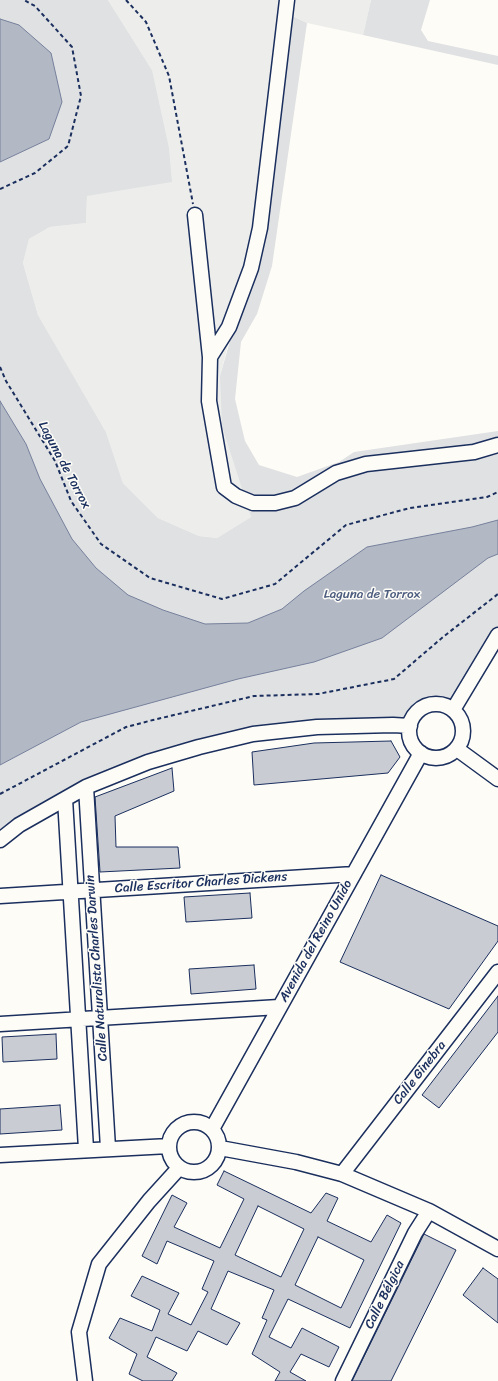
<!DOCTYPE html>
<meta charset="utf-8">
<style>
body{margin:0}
canvas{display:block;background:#fdfcf7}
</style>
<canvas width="498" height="1381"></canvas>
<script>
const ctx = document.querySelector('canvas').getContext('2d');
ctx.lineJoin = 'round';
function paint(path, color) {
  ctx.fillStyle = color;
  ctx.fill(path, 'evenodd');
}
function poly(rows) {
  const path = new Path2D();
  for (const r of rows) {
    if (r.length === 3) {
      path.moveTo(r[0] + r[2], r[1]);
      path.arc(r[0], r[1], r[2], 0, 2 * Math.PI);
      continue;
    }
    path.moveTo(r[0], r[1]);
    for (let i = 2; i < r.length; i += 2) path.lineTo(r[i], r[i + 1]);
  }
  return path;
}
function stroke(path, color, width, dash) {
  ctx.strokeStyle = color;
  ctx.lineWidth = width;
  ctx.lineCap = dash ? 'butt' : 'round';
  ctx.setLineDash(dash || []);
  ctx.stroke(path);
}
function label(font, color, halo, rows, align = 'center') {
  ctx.font = font + ' Sriracha,sans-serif';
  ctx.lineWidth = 3;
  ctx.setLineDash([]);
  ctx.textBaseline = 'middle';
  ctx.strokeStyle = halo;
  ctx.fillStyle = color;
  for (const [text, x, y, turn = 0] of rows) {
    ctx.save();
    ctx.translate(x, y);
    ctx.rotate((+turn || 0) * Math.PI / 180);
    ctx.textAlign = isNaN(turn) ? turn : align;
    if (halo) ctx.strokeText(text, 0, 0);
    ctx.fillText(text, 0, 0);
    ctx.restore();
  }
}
paint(poly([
 [108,0,371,0,363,35,307,23,287,13,264,205,220,376,251,517,217,538,199,536,158,518,123,483,106,432,38,315,23,263,29,239,50,227,86,223,87,196,152,70]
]), '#edeeec');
paint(poly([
 [0,0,108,0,152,70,169,148,172,182,87,196,86,223,50,227,29,239,23,263,38,315,106,432,123,483,158,518,199,536,217,538,251,517,222,426,220,376,255,253,286,13,307,23,272,266,257,314,241,342,235,399,245,441,259,465,297,477,339,462,354,452,498,431,498,638,453,709,445,706,429,707,417,715,407,727,253,735,87,787,0,841],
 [371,0,430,0,421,30,428,41,498,56,498,65,363,35]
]), '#e0e1e3');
const water = poly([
 [0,19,19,25,51,53,62,102,49,139,0,162,0,19],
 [0,401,26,444,40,479,72,539,96,568,128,595,163,610,205,624,248,623,282,609,304,591,367,547,472,527,498,520,498,554,488,558,382,638,314,662,238,679,81,722,0,765,0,401]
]);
paint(water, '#b3b8c5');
stroke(water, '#76819c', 1);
const building = poly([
 [391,741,400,757,388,773,254,785,252,752,314,743,391,741],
 [172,768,174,791,115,816,116,847,178,847,180,868,100,872,95,797,172,768],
 [381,875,498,926,498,941,449,1009,340,962,381,875],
 [250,893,252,918,186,922,184,897,250,893],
 [254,965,256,989,191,994,189,969,254,965],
 [498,996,498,1032,439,1108,422,1095,498,996],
 [56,1034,57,1059,3,1062,2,1037,56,1034],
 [60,1105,62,1130,0,1134,0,1109,60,1105],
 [224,1171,311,1213,326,1193,338,1198,327,1221,371,1242,387,1215,401,1223,350,1328,288,1299,269,1337,291,1348,302,1328,339,1347,329,1367,301,1354,290,1372,306,1381,275,1381,280,1372,252,1354,267,1320,262,1318,274,1290,228,1271,211,1309,240,1323,227,1345,198,1331,187,1351,156,1337,147,1357,177,1373,172,1381,143,1381,129,1374,137,1354,109,1338,120,1318,152,1331,160,1310,131,1296,142,1276,179,1293,168,1314,191,1325,208,1292,202,1289,214,1261,167,1241,157,1264,142,1256,172,1195,187,1203,174,1227,220,1248,244,1199,217,1185,224,1171],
 [258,1206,304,1229,281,1277,235,1255,258,1206],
 [318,1237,364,1260,341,1308,295,1285,318,1237],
 [424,1234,456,1250,391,1381,352,1381,424,1234],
 [483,1268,498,1279,498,1323,463,1295,483,1268]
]);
paint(building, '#c9ccd3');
stroke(building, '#1b2f5e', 1);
const minor = poly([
 [195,215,210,357,209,401,224,487,236,496,253,503,275,503,295,498,336,473,366,464,474,452,498,445],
 [210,357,229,327,251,268,260,228,287,0],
 [436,731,27],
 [453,710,498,635],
 [457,749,498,779],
 [86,787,108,1148],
 [65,799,86,1149],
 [0,840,19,825,86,787,148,762,199,747,253,734,317,727,393,725,410,726],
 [0,896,354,874],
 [0,1024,279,1007],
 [194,1147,25],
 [212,1129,421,753],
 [220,1148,296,1162,342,1174,429,1211,498,1249],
 [0,1155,169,1146],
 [342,1174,498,972],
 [85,1381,79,1332,99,1264,149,1201,179,1168],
 [343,1381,415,1233,429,1211]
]);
stroke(minor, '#1b2f5e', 17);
stroke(poly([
 [126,0,146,22,169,76,193,204],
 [0,189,35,173,68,146,81,96,72,47,35,6,24,0],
 [0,367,6,381,55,461,71,501,101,544,150,578,222,599,275,584,346,525,410,508,487,497,498,492],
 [0,794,126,727,153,720,254,696,318,694,394,679,443,637,498,594]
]), '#1b2f5e', 2, [4, 3]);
stroke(minor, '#fdfcf7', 14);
label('13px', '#1b2f5e', '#fdfcf7', [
 ["Laguna de Torrox",64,465,62],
 ["Calle Escritor Charles Dickens",201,883,-4],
 ["Avenida del Reino Unido",316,941,-61],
 ["Calle Naturalista Charles Darwin",97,968,-94],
 ["Calle Ginebra",420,1073,-52],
 ["Calle Bélgica",385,1295,-64]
]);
label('13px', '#4c5c7f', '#fdfcf7', [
 ["Laguna de Torrox",372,595]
]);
</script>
